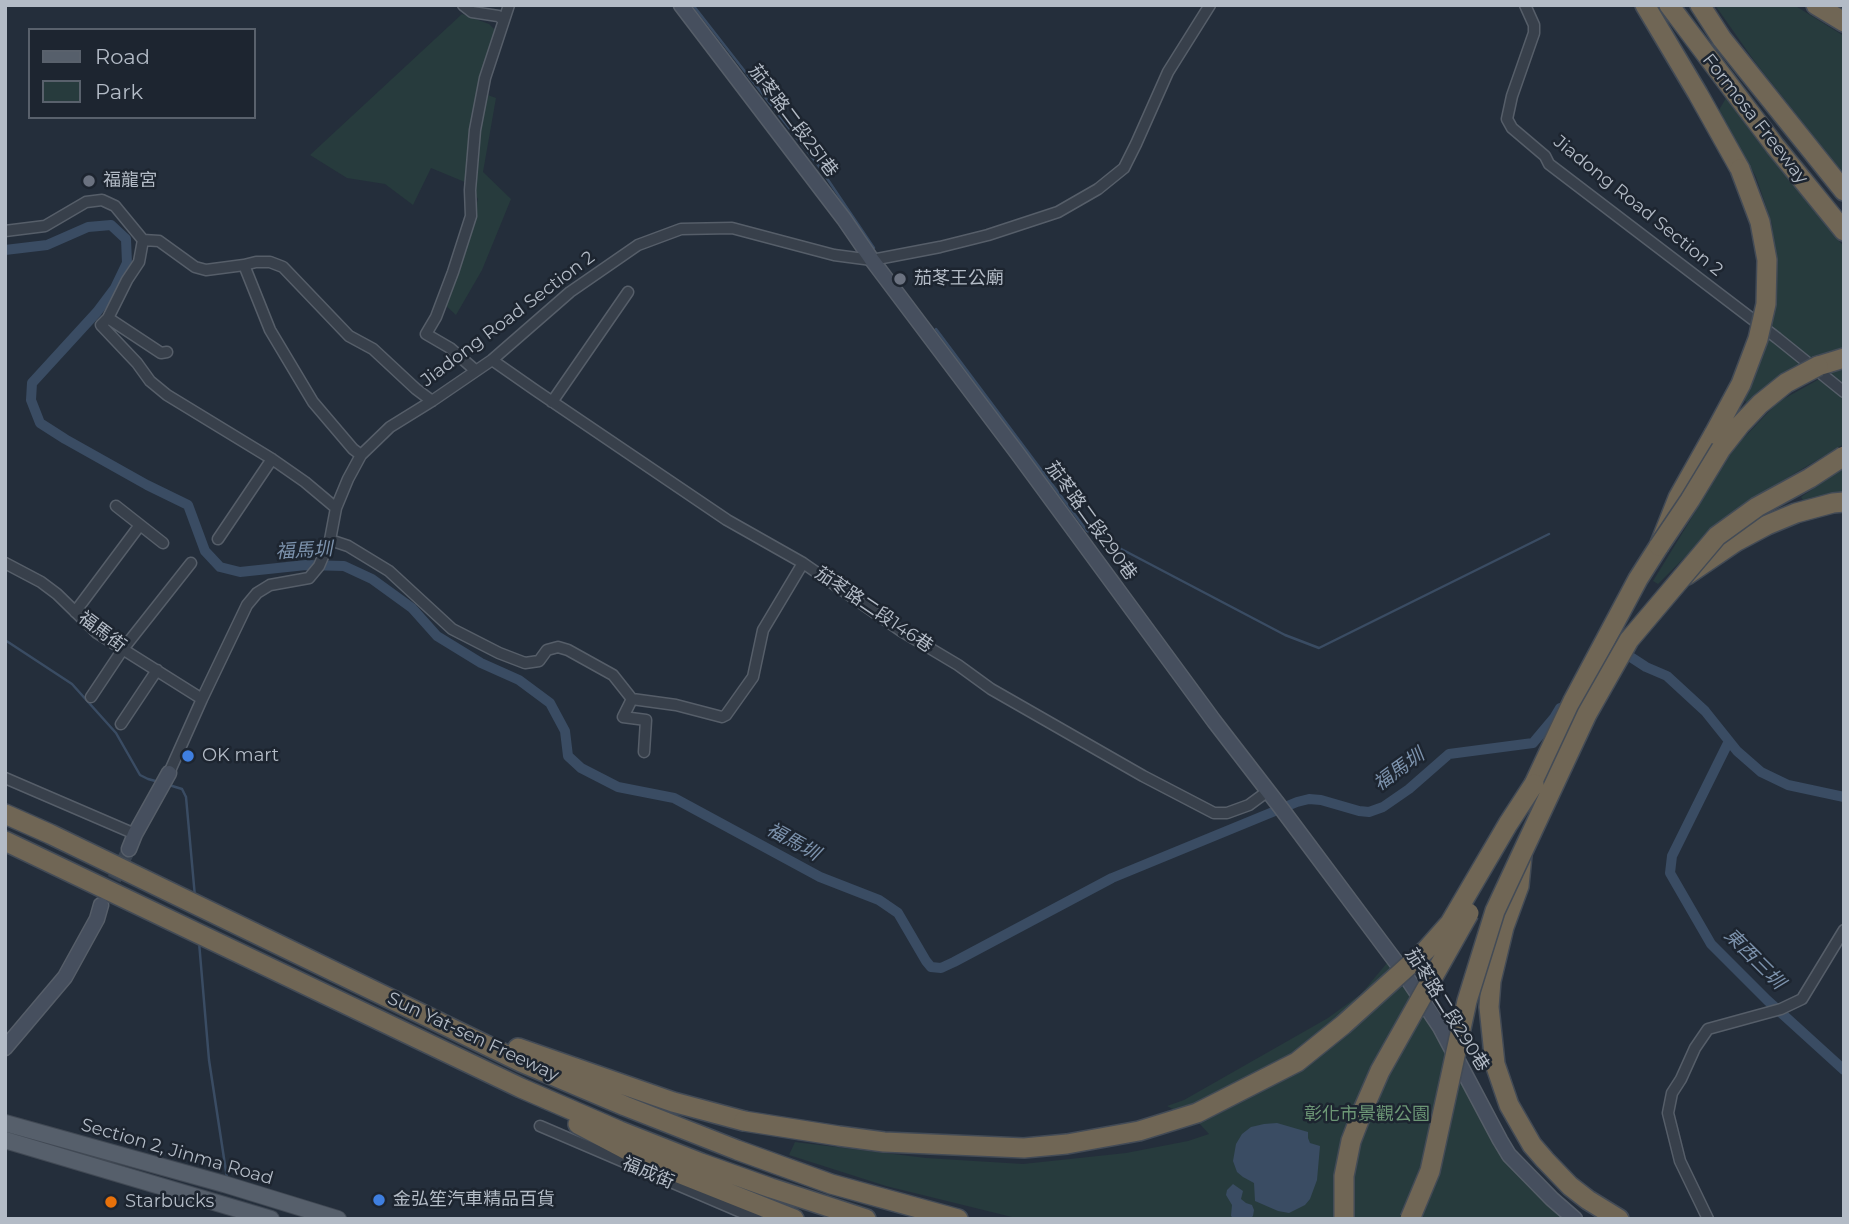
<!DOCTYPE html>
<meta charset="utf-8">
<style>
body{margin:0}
#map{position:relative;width:1849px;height:1224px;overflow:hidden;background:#242e3b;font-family:Montserrat,sans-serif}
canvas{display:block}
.frame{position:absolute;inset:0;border:7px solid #b3bbc6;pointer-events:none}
.legend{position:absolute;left:28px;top:28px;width:228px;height:91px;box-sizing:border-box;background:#1d2530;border:2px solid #59616c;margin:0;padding:9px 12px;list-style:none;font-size:21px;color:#b3bbc6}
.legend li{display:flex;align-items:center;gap:14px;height:35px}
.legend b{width:35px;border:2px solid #59616c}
</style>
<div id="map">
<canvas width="1849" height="1224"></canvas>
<div class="frame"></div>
<ul class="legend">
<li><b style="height:9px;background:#565f6b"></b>Road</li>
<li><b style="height:19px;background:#273b3d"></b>Park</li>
</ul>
</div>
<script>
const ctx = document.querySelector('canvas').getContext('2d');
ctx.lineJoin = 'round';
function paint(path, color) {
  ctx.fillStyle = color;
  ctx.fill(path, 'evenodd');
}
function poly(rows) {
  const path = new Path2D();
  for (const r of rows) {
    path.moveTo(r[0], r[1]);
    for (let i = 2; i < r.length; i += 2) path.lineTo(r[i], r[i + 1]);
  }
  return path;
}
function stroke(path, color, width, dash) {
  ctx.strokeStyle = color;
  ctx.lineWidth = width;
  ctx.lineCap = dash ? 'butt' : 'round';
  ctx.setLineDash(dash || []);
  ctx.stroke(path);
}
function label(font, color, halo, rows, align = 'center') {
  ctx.font = font + ' Montserrat,"Noto Sans TC",sans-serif';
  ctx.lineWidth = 5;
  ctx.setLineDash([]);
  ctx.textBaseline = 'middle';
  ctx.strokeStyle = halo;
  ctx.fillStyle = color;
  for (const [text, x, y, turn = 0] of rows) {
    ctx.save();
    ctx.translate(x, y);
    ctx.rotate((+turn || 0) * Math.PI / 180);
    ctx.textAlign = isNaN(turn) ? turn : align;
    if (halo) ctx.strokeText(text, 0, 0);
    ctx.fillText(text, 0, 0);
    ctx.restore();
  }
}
paint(poly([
 [1715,5,1794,5,1844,36,1844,175,1755,62],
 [462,14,489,24,497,32,485,94,496,98,483,172,511,199,482,270,456,315,444,304,478,199,472,190,472,185,431,168,413,205,385,184,347,178,310,155],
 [1726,98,1763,148,1844,247,1844,350,1749,407,1743,397,1776,276,1772,224,1756,177,1719,110],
 [1844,369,1844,444,1777,484,1708,534,1658,584,1653,581,1735,447,1778,402,1832,372],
 [1844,468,1844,495,1804,502,1801,497],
 [1392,957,1506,1154,1571,1219,1020,1219,886,1186,789,1155,795,1142,926,1158,1023,1164,1126,1153,1188,1141,1209,1134,1198,1122,1167,1106,1184,1100,1328,1018,1361,994]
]), '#273b3d');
paint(poly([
 [1277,1123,1308,1132,1308,1138,1310,1143,1320,1146,1317,1180,1310,1199,1305,1205,1289,1213,1278,1211,1255,1201,1254,1183,1243,1177,1237,1172,1233,1161,1236,1144,1242,1134,1251,1127,1264,1124],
 [1233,1184,1243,1191,1241,1199,1246,1203,1252,1205,1254,1210,1253,1216,1250,1219,1234,1219,1231,1216,1232,1205,1226,1195,1227,1190]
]), '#3a4c63');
stroke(poly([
 [693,5,818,165,874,248],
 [936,329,1087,531,1285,635,1319,648,1549,534],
 [5,640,72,684,116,733,140,775,148,779,159,782],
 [169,785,182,789,186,797,195,897],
 [199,942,209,1060,227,1178]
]), '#3a4c63', 2.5);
stroke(poly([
 [5,250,47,245,88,227,111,225,126,239,127,263,115,288,97,312,32,383,31,400,40,423,65,439,147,485,188,505,205,551,220,567,240,572,306,565,344,566,372,579,412,608,437,636,481,663,519,680,550,703,565,731,568,756,581,768,618,787,674,798,820,877,879,900,898,913,926,961,931,967,941,968,954,962,1112,878,1297,802,1309,799,1321,800,1359,811,1369,812,1383,807,1409,789,1449,754,1533,743,1554,718,1560,708],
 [1599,648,1605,647,1623,652,1646,667,1667,676,1705,711,1737,751,1761,772,1788,785,1844,797],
 [1729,741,1672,856,1670,873,1711,944,1767,1000,1844,1070]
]), '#3a4c63', 10);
stroke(poly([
 [105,898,129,849]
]), '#394350', 14, [14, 7]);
const street = poly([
 [463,5,472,12,498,16,504,20],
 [1525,5,1534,25,1534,33,1512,96,1507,119,1512,128,1545,156,1549,164,1777,338,1844,392],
 [5,231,45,226,86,202,102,200,115,206,143,240,159,241,195,267,206,270,244,265,270,330,313,402,353,449,361,455],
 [143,240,139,262,127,280,108,318,101,325,137,363,150,381,167,395,272,459,305,482,336,508],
 [244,265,256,262,270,262,283,267,349,336,373,349,416,389,432,401],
 [108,318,161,353,167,352],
 [492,360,535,390,727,520,803,563,901,631,958,665,991,689,1143,776,1214,813,1227,813,1249,805,1268,791],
 [475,370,450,348,426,334,436,317,453,272,471,216,470,190,475,130,485,78,509,5],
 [552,402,628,292],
 [116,506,163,543],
 [218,539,272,459],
 [330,540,348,546,389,571,452,629,499,653,525,663,539,661,547,650,558,647,568,650,613,675,632,699,623,717,646,720,644,752],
 [5,563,41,582,57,594,97,633,202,699],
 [75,612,140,525],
 [91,697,123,649,191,563],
 [632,699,676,705,722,717,726,715,753,677,763,630,803,563],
 [121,724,157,670],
 [169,773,202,699,247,605,257,593,270,585,309,578,319,566,330,540,336,508,348,479,361,455,390,427,432,401,492,360,570,292,638,245,681,229,732,228,834,255,872,260,940,247,988,235,1058,212,1098,189,1124,168,1136,144,1168,72,1210,5],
 [5,778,135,834],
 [540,1126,757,1219],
 [1708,1219,1680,1161,1668,1113,1672,1093,1681,1079,1695,1048,1708,1029,1781,1009,1802,999,1844,930]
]);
const secondary = poly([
 [681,5,844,219,872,260,1018,454,1214,721,1278,804,1399,966,1440,1027,1500,1140,1509,1155,1552,1199,1575,1219],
 [129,849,135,834,169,773],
 [5,1048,65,977,97,919,101,905]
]);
const primary = poly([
 [5,1123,224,1184,338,1219],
 [5,1140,271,1219]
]);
const highway = poly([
 [1645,5,1698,94,1740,169],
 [1669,5,1775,146,1844,231],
 [1700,5,1722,39,1844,191],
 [1816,5,1844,22],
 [1818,366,1844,358],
 [1687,575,1737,541,1767,525,1796,513,1833,503,1844,502],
 [1534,784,1573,701,1638,579,1659,546,1678,498,1714,434],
 [5,814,50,834,521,1062,625,1106,737,1150,831,1184,958,1219],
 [5,841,521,1088,620,1131,701,1163,771,1188,866,1219],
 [1522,855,1519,886,1504,927,1491,981,1489,1007,1495,1064,1509,1105,1532,1145,1545,1160,1570,1186,1588,1200,1619,1219],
 [518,1048,673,1102,744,1121],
 [578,1124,648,1161,794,1219]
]);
stroke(street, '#565e69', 13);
stroke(secondary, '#565e69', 17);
stroke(primary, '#414954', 18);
stroke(highway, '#434b56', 22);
stroke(street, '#38404b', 10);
stroke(secondary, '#464f5e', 14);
stroke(primary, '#565f6b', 16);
stroke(highway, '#706655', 19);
const highwayBridge = poly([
 [1714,434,1741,384,1758,339,1766,304,1767,260,1760,222,1740,169],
 [1659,546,1690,500,1721,449,1740,425,1760,404,1786,383,1818,366],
 [744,1121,839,1136,884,1142,1024,1148,1067,1144,1139,1131,1197,1113,1297,1062,1343,1025,1426,950,1450,923,1508,824,1534,784],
 [1344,1219,1344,1176,1351,1141,1363,1110,1380,1071,1469,913],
 [1410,1219,1430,1171,1467,1001,1495,911,1587,714,1629,640,1717,536,1757,507,1810,478,1844,456]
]);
stroke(highwayBridge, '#434b56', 22, []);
stroke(highwayBridge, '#706655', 19);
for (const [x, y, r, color] of [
 [89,181,7,"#6b7280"],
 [900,279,7,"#6b7280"],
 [188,756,7,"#3f7fe0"],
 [379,1200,7,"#3f7fe0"],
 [111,1202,7,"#e8710a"]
]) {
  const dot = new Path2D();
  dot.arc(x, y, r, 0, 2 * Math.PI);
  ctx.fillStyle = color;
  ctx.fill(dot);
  stroke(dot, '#1d2530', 2.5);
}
label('18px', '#b3bbc6', '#1d2530', [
 ["Formosa Freeway",1755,119,52],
 ["茄苳路二段251巷",793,121,53],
 ["Jiadong Road Section 2",1638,206,39],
 ["Jiadong Road Section 2",508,319,-37],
 ["茄苳路二段290巷",1091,521,54],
 ["茄苳路二段146巷",874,610,34],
 ["福馬街",102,632,37],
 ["茄苳路二段290巷",1447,1010,58],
 ["Sun Yat-sen Freeway",473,1037,25],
 ["Section 2, Jinma Road",177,1152,16],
 ["福成街",648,1173,23]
]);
label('18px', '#b3bbc6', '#1d2530', [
 ["福龍宮",103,181],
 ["茄苳王公廟",914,279],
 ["OK mart",202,756],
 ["金弘笙汽車精品百貨",393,1200],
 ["Starbucks",125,1202]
], 'left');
label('18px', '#6c9675', '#1d2530', [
 ["彰化市景觀公園",1367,1115]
]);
label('italic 19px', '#7c92ac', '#1d2530', [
 ["福馬圳",304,551,-3],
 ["福馬圳",1399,770,-36],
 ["福馬圳",793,842,29],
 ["東西三圳",1754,959,45]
]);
</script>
